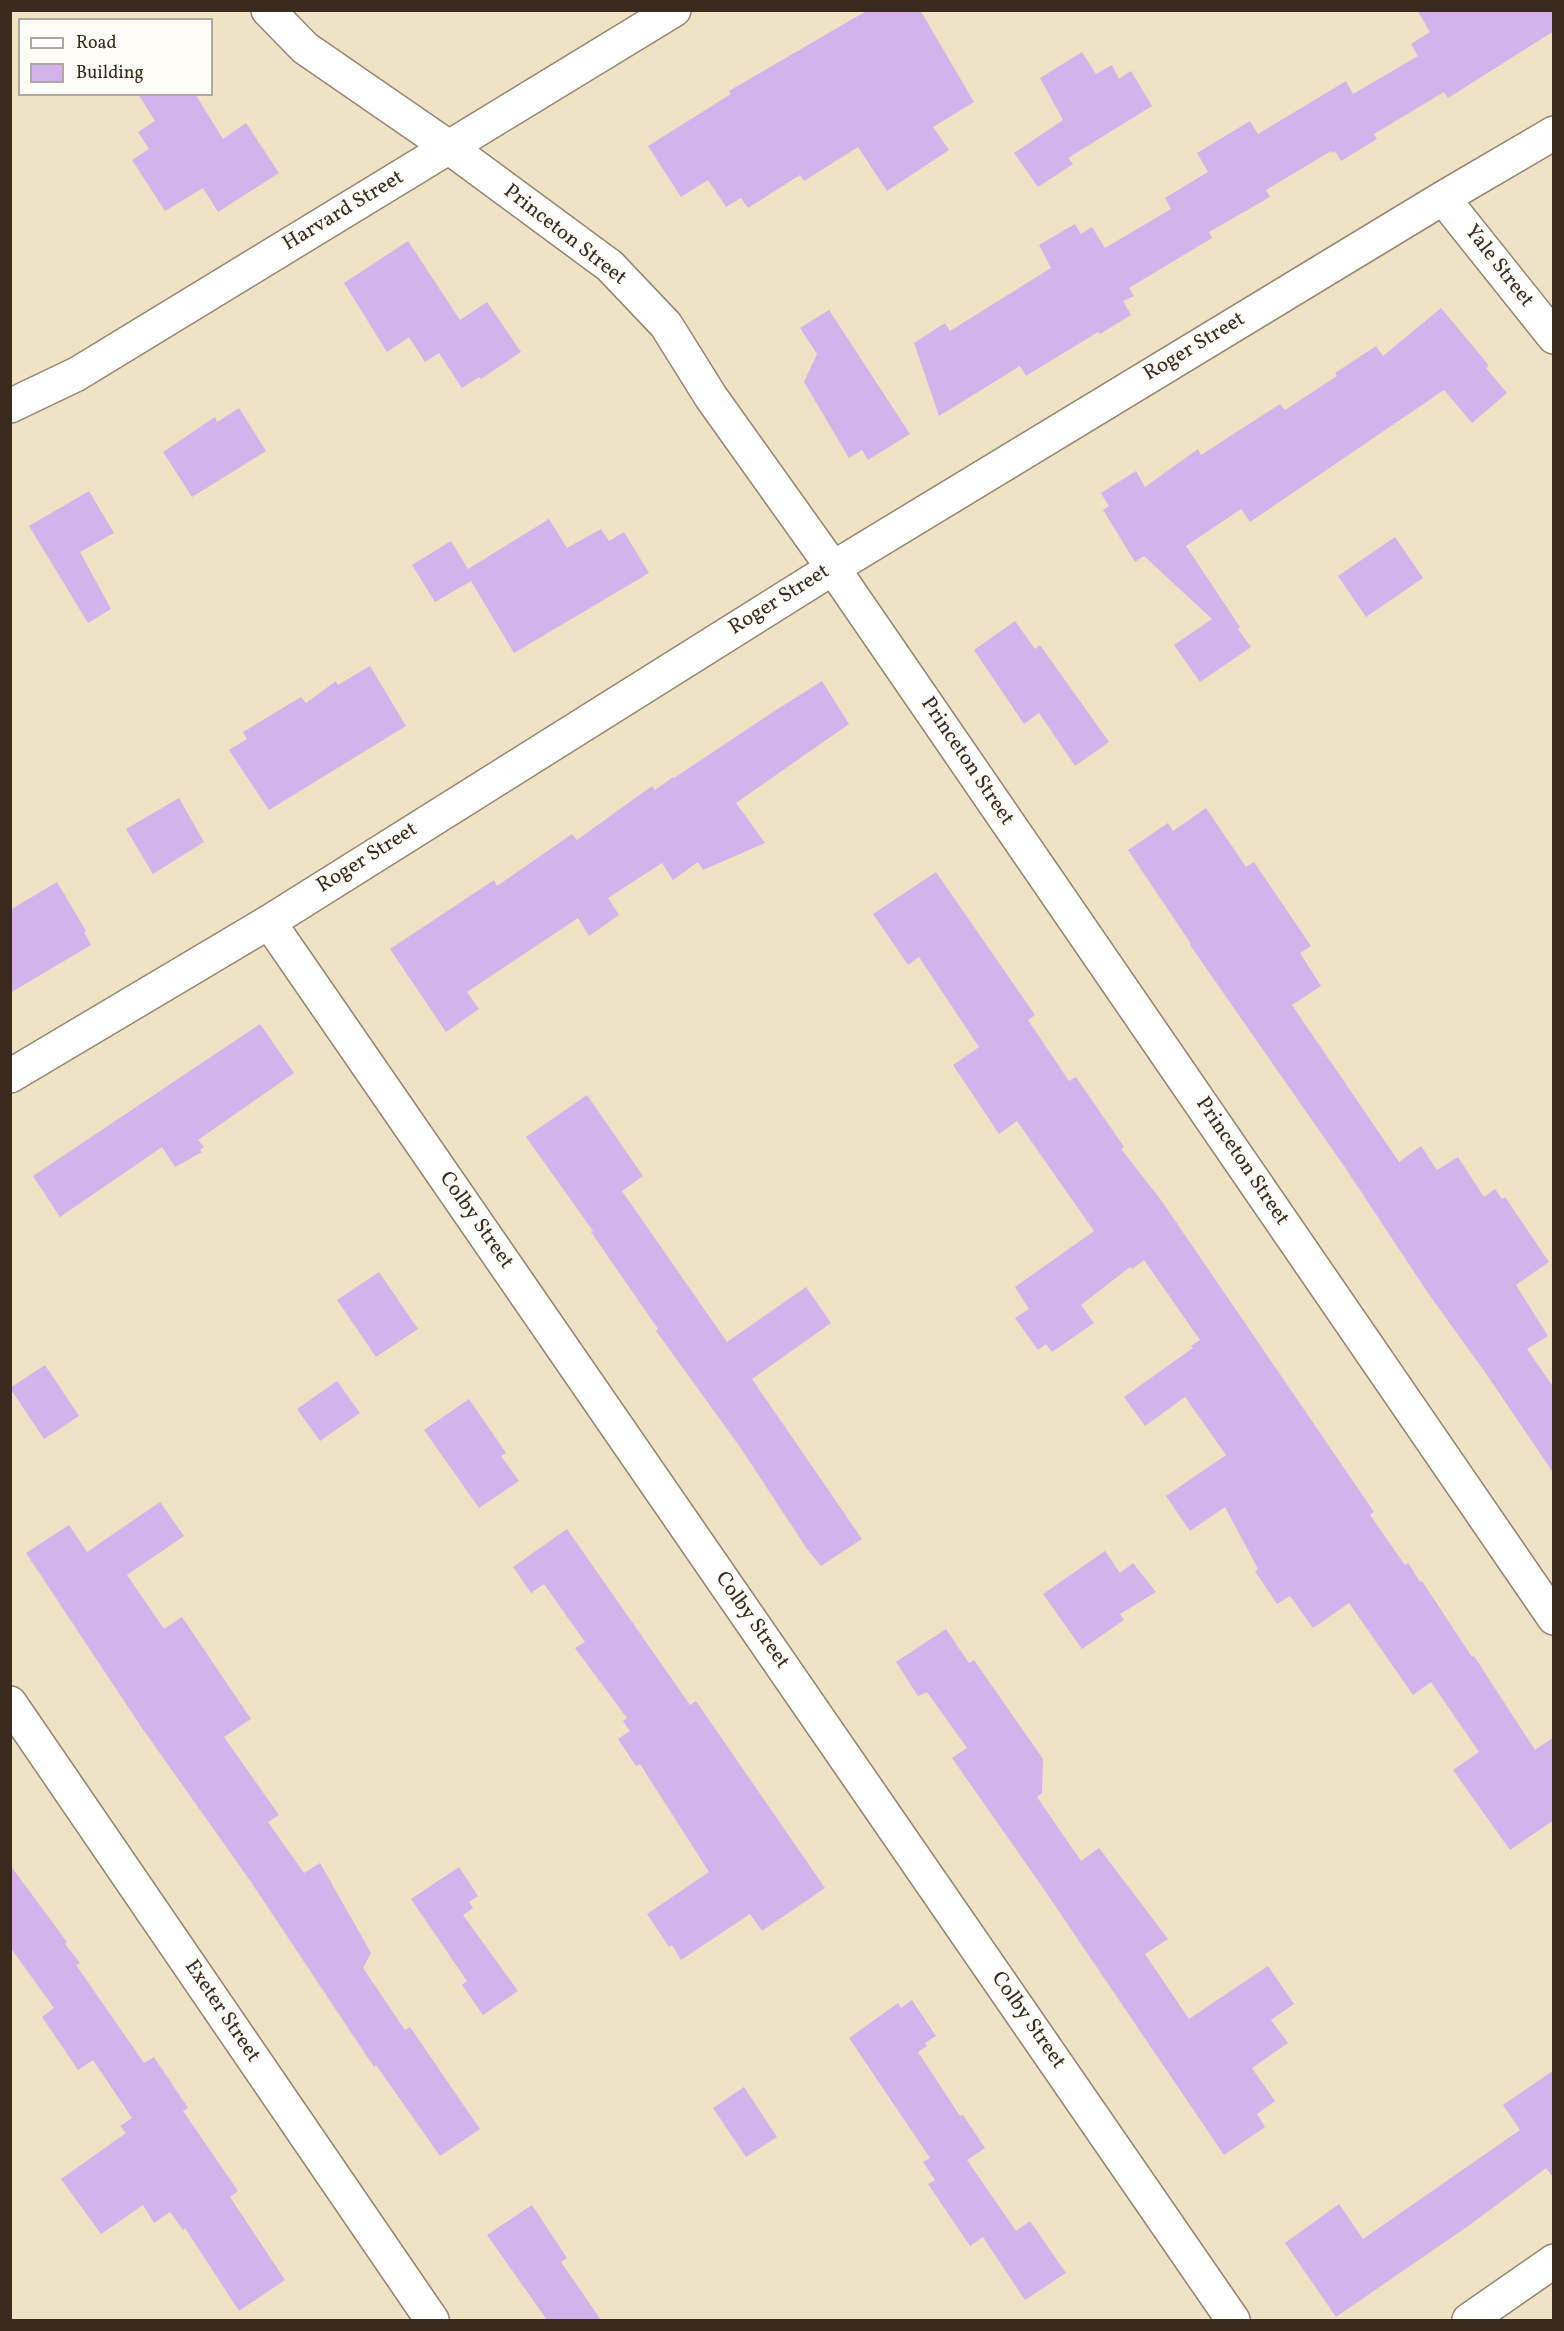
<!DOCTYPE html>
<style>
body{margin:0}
#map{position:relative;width:1564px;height:2331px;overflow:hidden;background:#efe3c5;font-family:Vollkorn,serif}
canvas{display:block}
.frame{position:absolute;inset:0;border:12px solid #3b2a1e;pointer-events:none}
.legend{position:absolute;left:18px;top:18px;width:195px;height:78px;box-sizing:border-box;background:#fdfcf7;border:2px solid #afa8a0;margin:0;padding:8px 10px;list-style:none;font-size:18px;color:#3b2a1e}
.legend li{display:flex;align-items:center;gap:12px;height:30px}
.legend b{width:30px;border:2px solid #afa8a0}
</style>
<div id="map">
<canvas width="1564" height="2331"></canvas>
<div class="frame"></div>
<ul class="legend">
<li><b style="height:8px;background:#fff"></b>Road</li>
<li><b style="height:16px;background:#d3b3eb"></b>Building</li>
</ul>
</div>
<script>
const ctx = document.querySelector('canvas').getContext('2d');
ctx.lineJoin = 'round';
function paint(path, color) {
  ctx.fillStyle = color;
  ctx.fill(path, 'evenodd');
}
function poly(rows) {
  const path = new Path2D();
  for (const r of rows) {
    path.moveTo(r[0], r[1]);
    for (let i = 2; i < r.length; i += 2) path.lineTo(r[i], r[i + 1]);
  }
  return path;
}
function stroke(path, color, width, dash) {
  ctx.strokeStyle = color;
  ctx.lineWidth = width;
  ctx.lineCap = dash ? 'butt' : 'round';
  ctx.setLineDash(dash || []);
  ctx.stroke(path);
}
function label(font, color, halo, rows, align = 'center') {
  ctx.font = font + ' Vollkorn,serif';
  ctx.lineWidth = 4.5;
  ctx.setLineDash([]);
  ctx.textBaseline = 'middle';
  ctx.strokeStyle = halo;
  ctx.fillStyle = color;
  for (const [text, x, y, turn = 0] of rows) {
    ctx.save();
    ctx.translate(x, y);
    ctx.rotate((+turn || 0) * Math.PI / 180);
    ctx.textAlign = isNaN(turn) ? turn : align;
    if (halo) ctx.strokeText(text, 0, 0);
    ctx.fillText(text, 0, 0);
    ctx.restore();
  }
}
paint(poly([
 [868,10,920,10,974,102,933,127,949,150,887,191,858,147,804,181,800,175,748,208,741,198,726,207,708,180,681,197,648,146,731,94,729,91],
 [1417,10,1554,10,1554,31,1448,98,1444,92,1374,134,1377,139,1341,161,1335,151,1332,153,1331,151,1266,190,1270,197,1209,232,1212,238,1129,288,1134,296,1123,301,1131,315,1100,334,1098,332,1026,376,1020,366,939,416,914,343,945,323,950,331,1051,268,1039,245,1075,224,1081,234,1092,227,1105,248,1171,209,1165,198,1208,172,1197,153,1250,121,1258,134,1346,81,1353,94,1418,56,1411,44,1430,32],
 [1082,52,1096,74,1112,65,1119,79,1131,71,1152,106,1068,158,1073,164,1038,187,1014,153,1063,120,1040,78],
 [138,94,195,94,223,139,246,123,279,173,218,212,203,188,165,211,132,160,149,149,138,132,155,121],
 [408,241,460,320,487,302,521,352,481,379,479,377,462,388,439,353,425,362,409,337,387,352,344,283],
 [1441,308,1487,363,1488,367,1486,368,1507,393,1472,423,1444,390,1250,522,1241,509,1186,546,1240,627,1238,629,1251,647,1200,682,1174,645,1212,619,1144,556,1135,562,1103,510,1109,506,1101,493,1136,471,1145,487,1198,449,1201,455,1280,404,1285,410,1337,376,1335,373,1376,346,1383,356],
 [829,310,910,434,868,460,862,450,849,458,804,382,817,354,800,328],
 [239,408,266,451,192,497,163,452,215,417,217,422],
 [89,491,114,533,80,552,111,609,88,623,29,526],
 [549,519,567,548,601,529,609,541,624,532,649,573,514,653,471,581,435,602,412,565,451,541,468,569],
 [1395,537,1423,578,1366,617,1338,576],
 [1015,621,1035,649,1040,645,1109,742,1075,766,1039,713,1024,724,974,650],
 [370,666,406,726,269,810,229,750,247,739,243,732,301,697,306,703,336,681,338,685],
 [822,681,849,724,736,803,765,843,703,870,698,862,673,880,662,863,608,898,619,915,589,936,578,918,467,992,479,1009,446,1032,390,949,494,880,497,886,572,834,577,840,652,786,655,790,673,777,674,778,773,712],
 [179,798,204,842,153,874,126,829],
 [1206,808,1246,867,1254,862,1311,946,1300,953,1321,986,1292,1005,1399,1162,1421,1146,1437,1170,1458,1157,1484,1197,1495,1189,1502,1199,1505,1197,1549,1262,1516,1285,1548,1336,1527,1349,1554,1388,1554,1474,1487,1375,1428,1293,1346,1169,1190,945,1191,944,1128,850,1168,823,1173,831],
 [936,872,1035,1015,1028,1020,1069,1081,1076,1077,1124,1147,1121,1149,1161,1200,1374,1512,1370,1515,1405,1565,1408,1563,1420,1582,1422,1581,1472,1657,1474,1656,1535,1750,1554,1737,1554,1820,1510,1850,1453,1770,1479,1752,1431,1682,1413,1695,1349,1603,1313,1628,1290,1596,1277,1604,1255,1571,1258,1569,1225,1507,1190,1531,1166,1496,1226,1455,1185,1397,1145,1426,1124,1397,1193,1348,1191,1346,1200,1340,1144,1260,1132,1269,1130,1267,1081,1305,1094,1323,1052,1352,1046,1344,1038,1350,1015,1318,1029,1309,1015,1287,1094,1231,1017,1121,999,1134,953,1065,979,1047,919,957,908,965,873,914],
 [57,882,86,931,84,932,91,945,10,993,10,910],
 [260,1024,294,1073,198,1140,204,1147,200,1150,202,1152,175,1167,162,1147,60,1217,33,1176],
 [587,1095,643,1176,622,1191,727,1342,806,1287,831,1323,752,1379,862,1539,821,1566,807,1549,740,1447,656,1331,658,1329,591,1232,593,1231,526,1137],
 [379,1272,418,1329,376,1357,337,1300],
 [45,1365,79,1416,44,1439,10,1388],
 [337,1381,360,1413,320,1441,297,1409],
 [469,1399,506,1453,501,1456,519,1481,479,1508,424,1430],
 [160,1502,184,1536,127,1575,164,1629,182,1617,251,1719,224,1737,279,1815,268,1822,304,1873,320,1863,371,1953,363,1968,405,2030,410,2027,480,2129,440,2156,376,2065,374,2067,251,1882,142,1728,26,1553,69,1525,87,1552],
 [567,1529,690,1705,696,1701,825,1888,762,1931,750,1914,681,1960,672,1945,669,1947,647,1914,709,1872,640,1764,636,1766,618,1739,630,1731,623,1721,627,1718,575,1648,585,1642,544,1584,531,1593,513,1567],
 [1105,1551,1120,1573,1133,1563,1156,1592,1120,1614,1124,1620,1082,1649,1043,1594],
 [946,1629,969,1663,974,1660,1043,1759,1042,1793,1037,1797,1081,1861,1099,1848,1168,1939,1145,1954,1189,2019,1268,1966,1294,2004,1271,2020,1288,2043,1252,2068,1275,2101,1257,2114,1265,2127,1224,2155,1041,1885,952,1758,967,1748,927,1692,918,1696,896,1662],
 [10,1865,67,1942,65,1944,80,1963,76,1965,144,2063,154,2057,188,2108,183,2111,238,2191,230,2197,285,2280,239,2311,185,2228,183,2230,170,2212,154,2223,143,2205,101,2234,61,2179,126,2133,120,2126,132,2118,93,2060,78,2070,42,2017,54,2008,10,1947],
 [459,1867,478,1896,469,1902,473,1908,463,1915,518,1991,483,2015,462,1985,467,1981,411,1899],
 [912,2000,936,2036,925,2043,927,2046,918,2052,960,2116,963,2115,985,2148,967,2160,1016,2231,1030,2221,1066,2273,1025,2300,983,2237,970,2246,928,2184,935,2180,923,2162,930,2158,849,2038,898,2003,901,2008],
 [1554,2070,1554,2178,1546,2168,1471,2224,1336,2317,1285,2243,1339,2204,1363,2239,1520,2130,1503,2105],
 [744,2087,777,2137,746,2157,713,2108],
 [532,2205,567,2258,561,2262,601,2320,547,2320,487,2235]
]), '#d3b3eb');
const minor = poly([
 [268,10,305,48,450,148,610,266,666,325,711,397,833,568,1554,1618],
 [1443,198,1554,337],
 [10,406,77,374,674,10],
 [269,922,1233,2320],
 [10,1076,269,922,833,568,1443,198,1554,133],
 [10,1703,432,2320],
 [1469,2320,1554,2261]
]);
stroke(minor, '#958672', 36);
stroke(minor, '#fff', 33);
label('21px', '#3b2a1e', '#fdfcf7', [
 ["Harvard Street",344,212,-31],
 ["Princeton Street",564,236,38],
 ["Yale Street",1498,267,52],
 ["Roger Street",1195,348,-31],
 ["Roger Street",780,601,-32],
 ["Princeton Street",966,762,56],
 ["Roger Street",368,859,-32],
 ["Princeton Street",1241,1162,56],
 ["Colby Street",475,1221,55],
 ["Colby Street",751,1621,55],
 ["Exeter Street",221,2012,56],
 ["Colby Street",1027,2021,55]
]);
</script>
